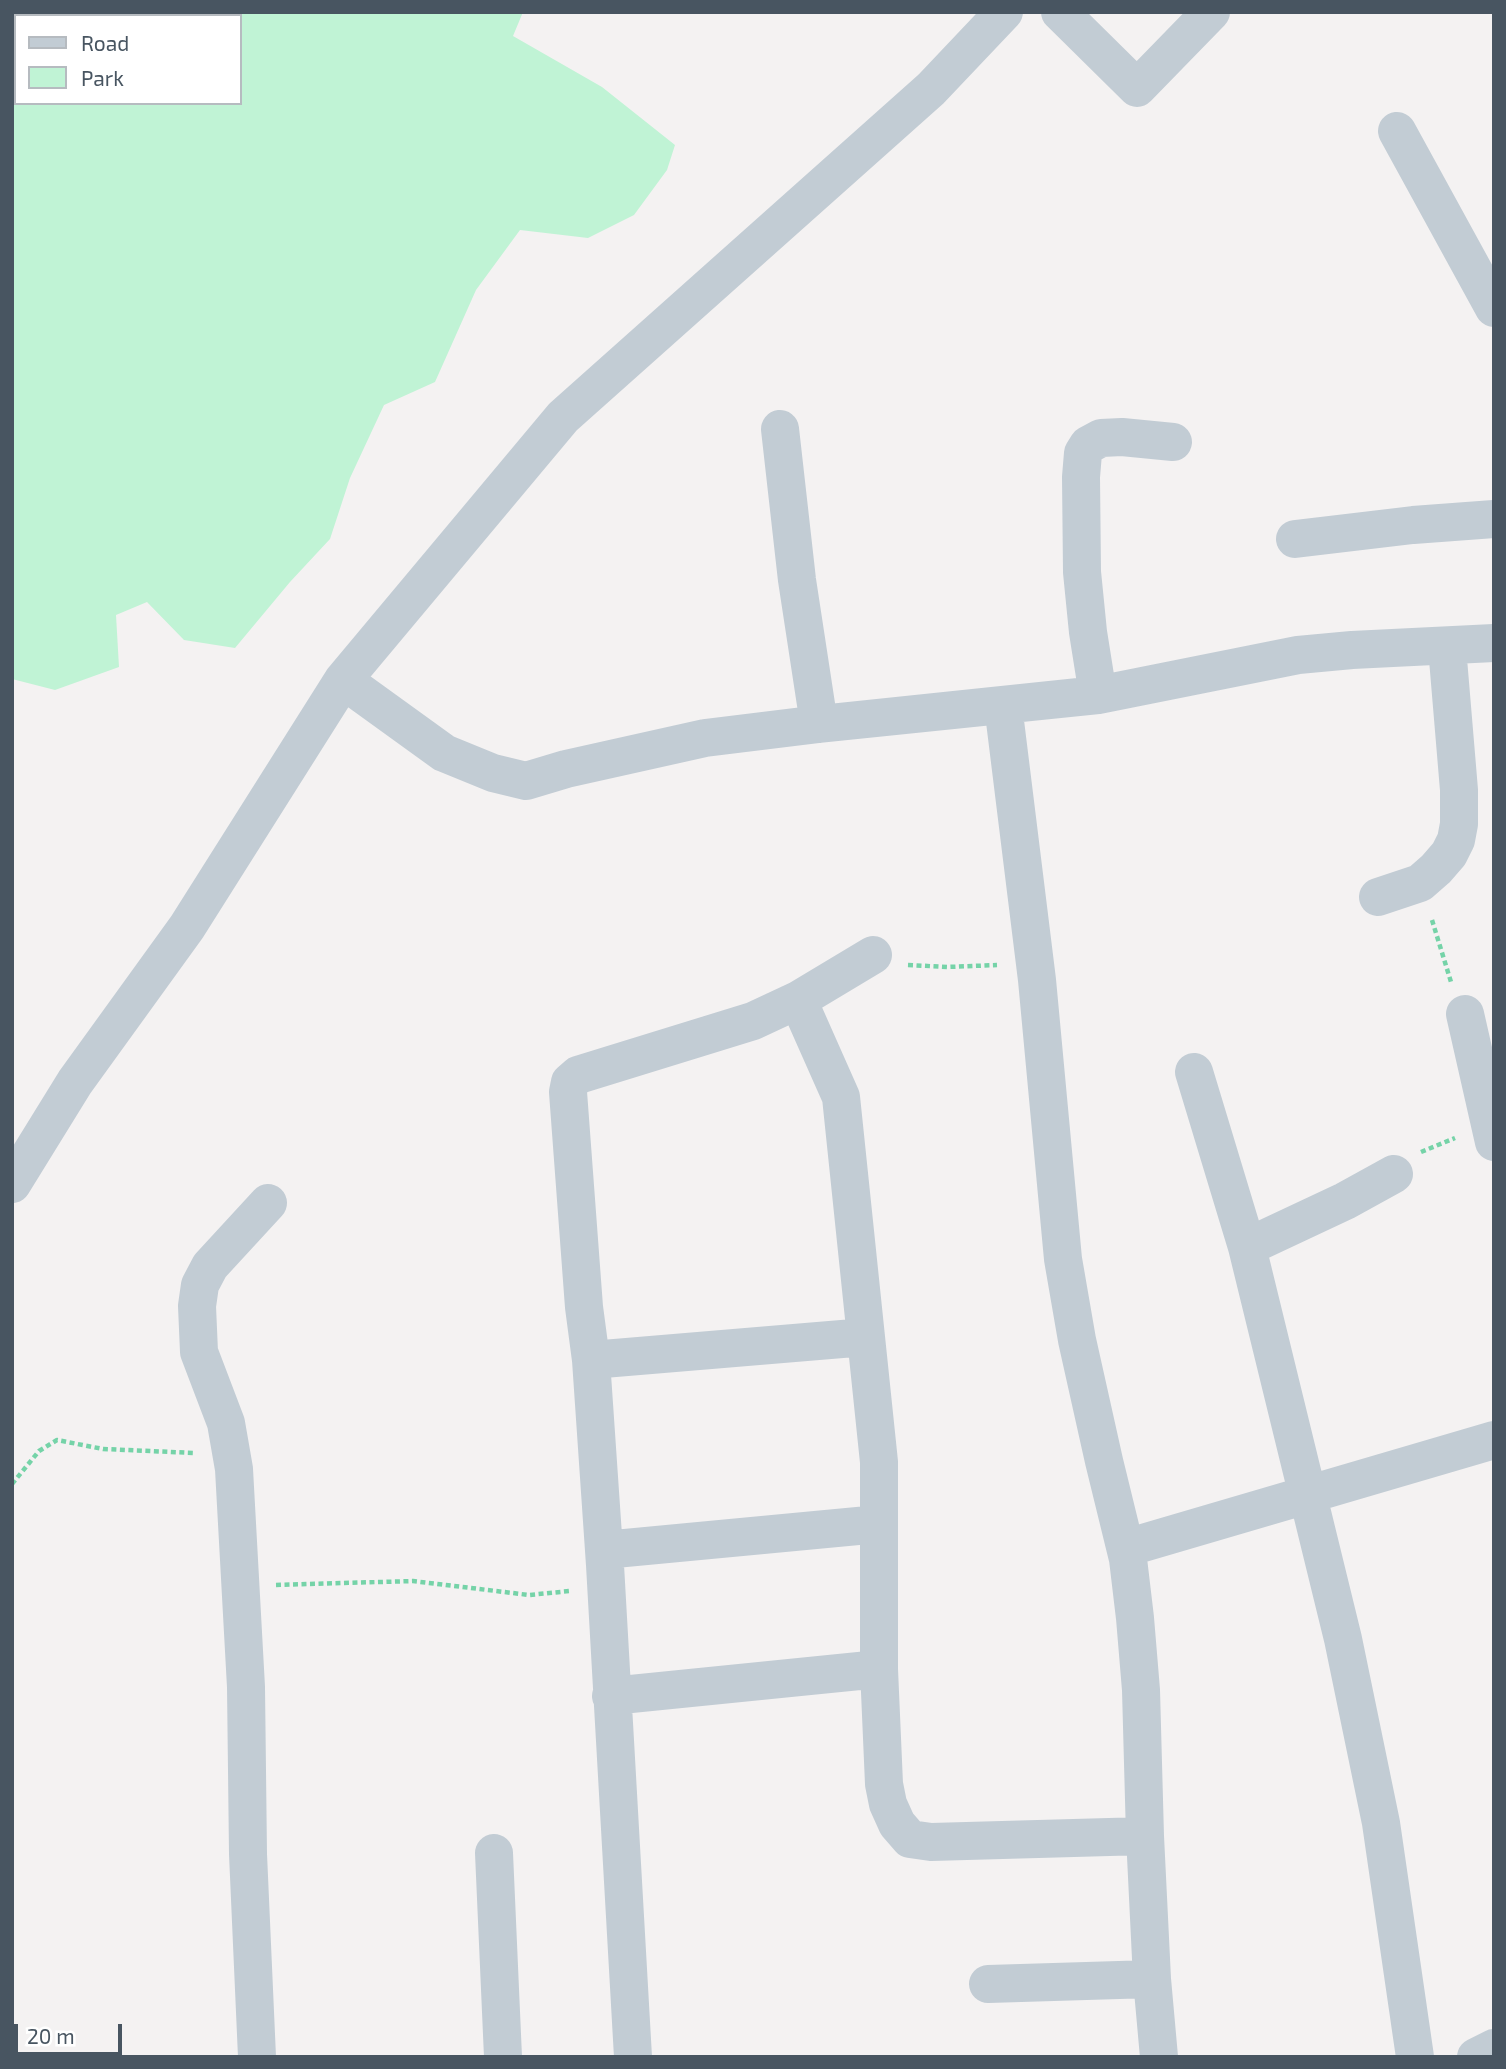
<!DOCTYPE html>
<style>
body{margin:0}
#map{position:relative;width:1506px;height:2069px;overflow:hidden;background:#f4f2f2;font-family:"Exo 2",sans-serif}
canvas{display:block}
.frame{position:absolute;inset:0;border:14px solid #485561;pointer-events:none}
.legend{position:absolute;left:14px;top:14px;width:228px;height:91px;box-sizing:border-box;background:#fff;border:2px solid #b6bbc0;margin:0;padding:9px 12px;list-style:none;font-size:21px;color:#485561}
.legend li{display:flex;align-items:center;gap:14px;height:35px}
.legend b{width:35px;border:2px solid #b6bbc0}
.scale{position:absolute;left:14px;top:2024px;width:108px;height:32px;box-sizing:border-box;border:4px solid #485561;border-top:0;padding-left:9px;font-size:21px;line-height:24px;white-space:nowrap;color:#485561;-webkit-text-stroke:5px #fff;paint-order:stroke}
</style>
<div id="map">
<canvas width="1506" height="2069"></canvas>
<div class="frame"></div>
<ul class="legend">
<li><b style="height:9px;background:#c2ccd4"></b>Road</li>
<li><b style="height:19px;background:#c0f3d5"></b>Park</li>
</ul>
<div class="scale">20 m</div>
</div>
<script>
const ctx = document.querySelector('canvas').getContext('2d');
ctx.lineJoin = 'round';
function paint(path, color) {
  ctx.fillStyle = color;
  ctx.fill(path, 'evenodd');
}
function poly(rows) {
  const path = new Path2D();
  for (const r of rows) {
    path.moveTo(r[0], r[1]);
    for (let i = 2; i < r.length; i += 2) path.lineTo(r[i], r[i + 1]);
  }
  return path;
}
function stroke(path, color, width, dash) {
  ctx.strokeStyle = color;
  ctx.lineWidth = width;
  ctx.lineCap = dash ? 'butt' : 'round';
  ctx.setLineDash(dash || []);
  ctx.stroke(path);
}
paint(poly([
 [12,12,523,12,513,36,602,87,675,145,667,170,634,215,588,238,520,230,476,290,435,382,384,405,350,478,330,539,290,582,235,648,184,640,147,602,116,615,119,667,55,690,12,679],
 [16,16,240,16,240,103,16,103]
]), '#c0f3d5');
stroke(poly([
 [1432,920,1451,982],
 [908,965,947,967,997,965],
 [1421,1152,1455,1138],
 [12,1484,39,1451,57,1440,103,1449,194,1453],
 [276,1585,413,1581,529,1595,570,1591]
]), '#75d3a8', 4.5, [5, 3.5]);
stroke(poly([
 [1060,12,1137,88,1211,12],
 [1397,131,1494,308],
 [780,429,797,580,819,724],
 [1295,539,1413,525,1494,519],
 [343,680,444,753,493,773,526,781,566,769,705,738,819,724,1098,695,1298,655,1352,650,1494,643],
 [1098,695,1088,632,1082,572,1081,477,1083,453,1088,445,1101,438,1122,437,1173,442],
 [1003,705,1037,980,1063,1259,1077,1340,1104,1461,1128,1559,1135,1618,1141,1690,1145,1836,1152,1979,1159,2057],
 [1378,897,1420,883,1436,869,1449,854,1456,840,1459,824,1459,790,1447,647],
 [798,1000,841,1097,879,1462,879,1669,884,1784,888,1804,897,1824,910,1839,931,1842,1145,1836],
 [1465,1014,1494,1142],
 [1194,1072,1247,1247,1343,1639,1381,1823,1415,2057],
 [12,1184,75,1082,187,927,343,680,563,417,931,89,1004,12],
 [1247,1247,1345,1201,1394,1174],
 [591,1360,866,1337],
 [1126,1548,1494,1440],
 [604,1550,879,1524],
 [611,1696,879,1669],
 [494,1853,503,2057],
 [988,1984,1152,1979],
 [257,2057,248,1854,246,1687,234,1469,226,1423,199,1352,197,1306,200,1285,210,1266,268,1203],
 [633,2057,605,1565,591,1360,584,1307,568,1092,570,1082,578,1075,753,1021,798,1000,873,955],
 [1476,2057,1494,2048]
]), '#c2ccd4', 38);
</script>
